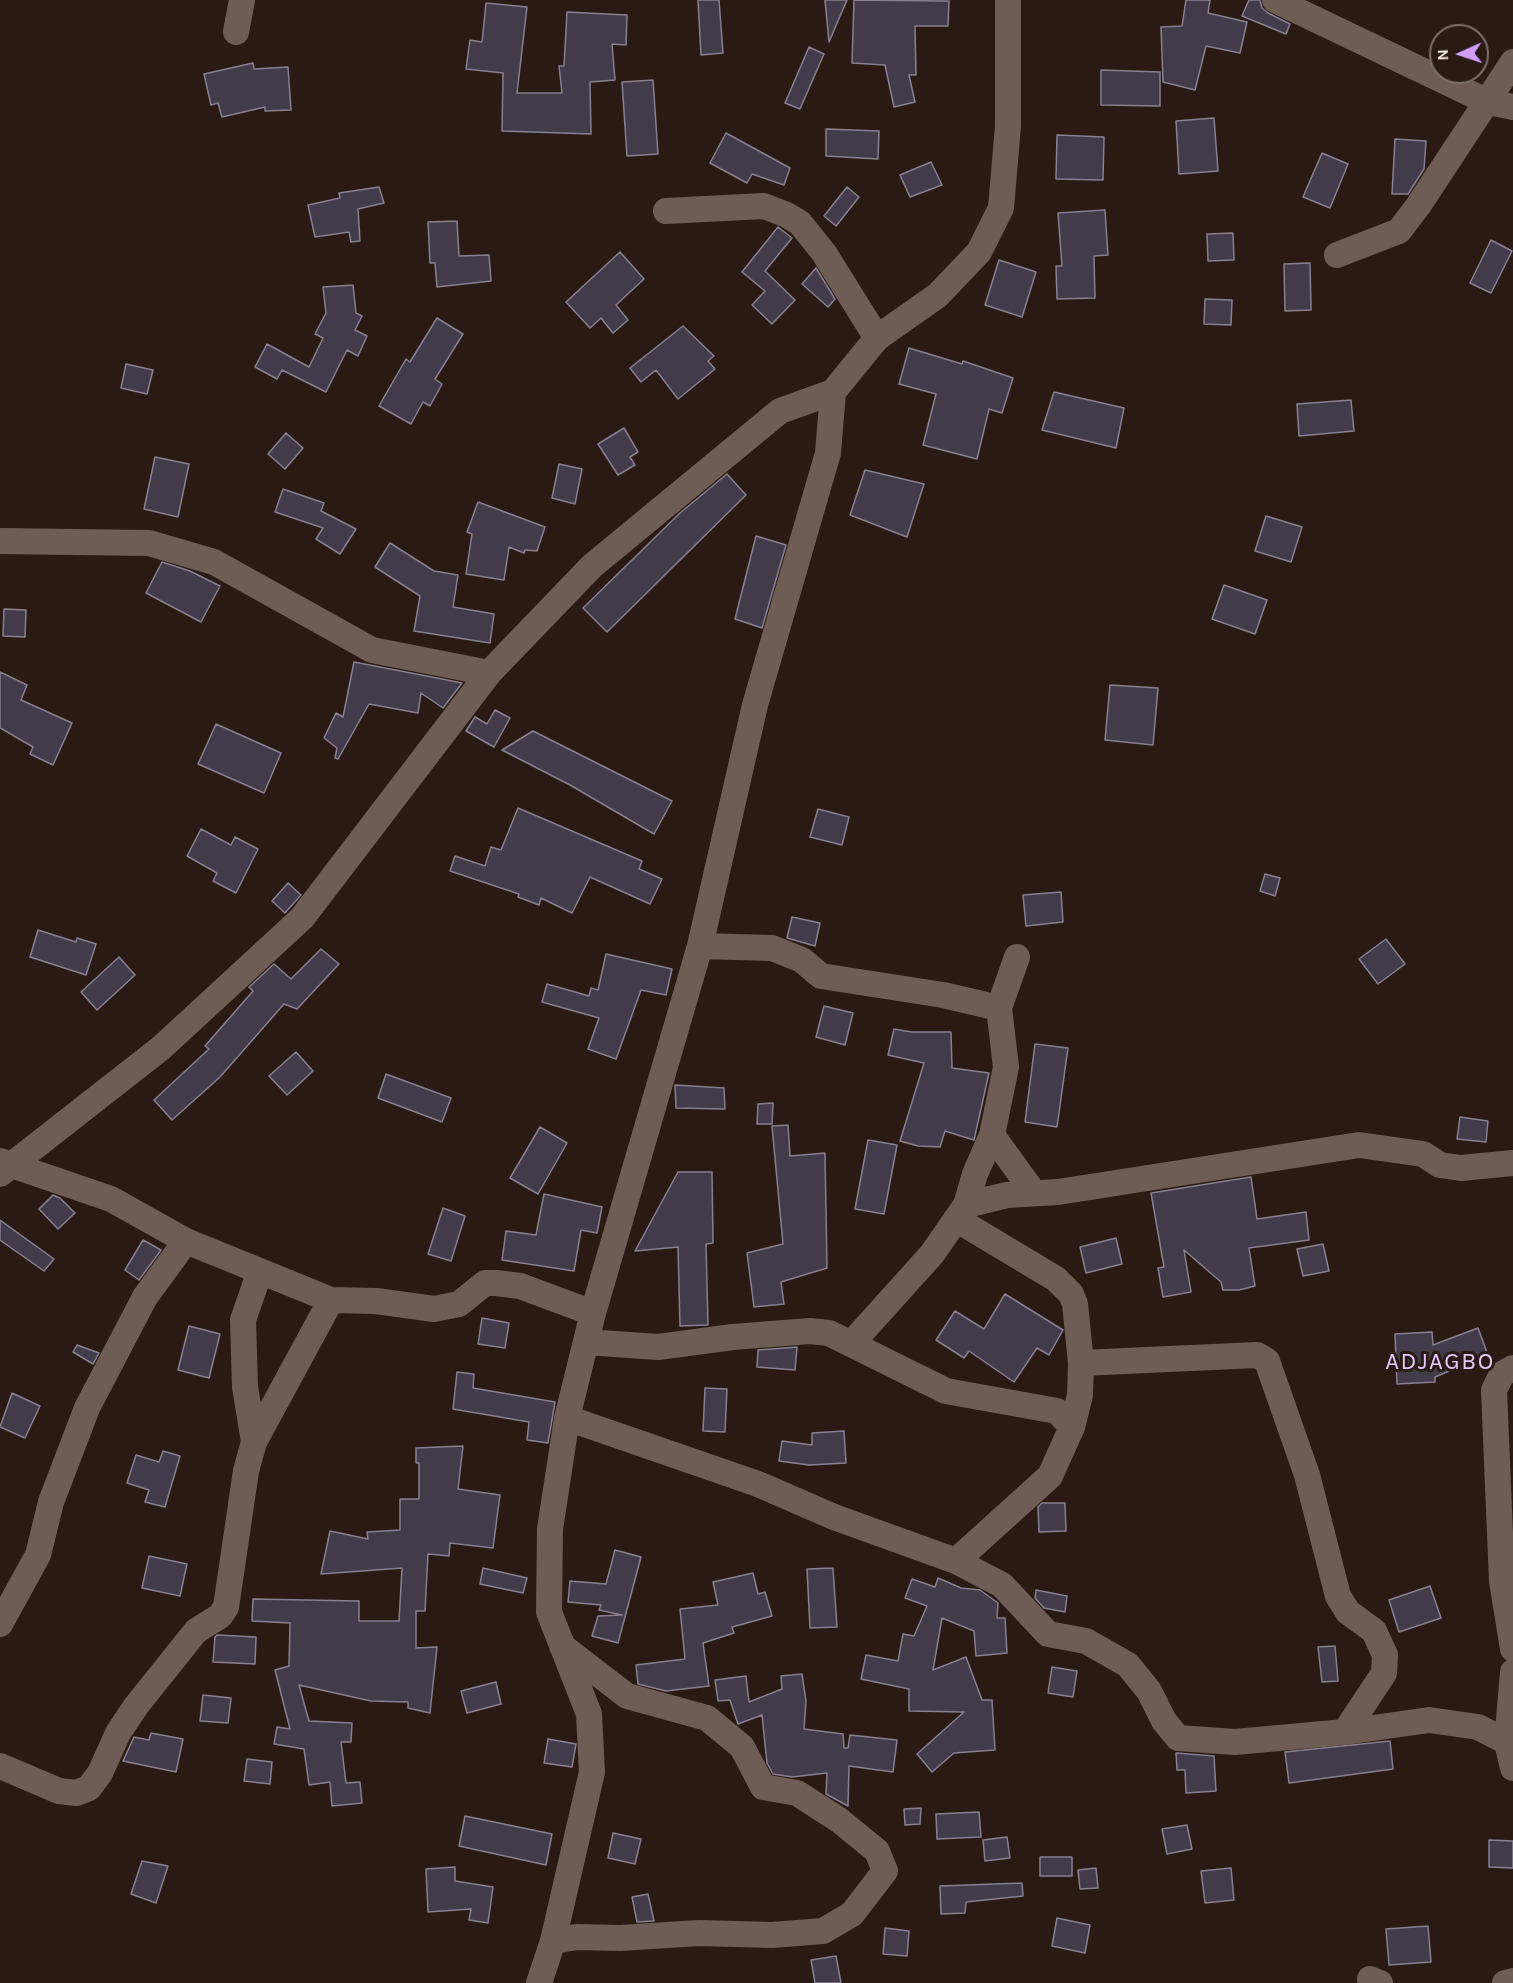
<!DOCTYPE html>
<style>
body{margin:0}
#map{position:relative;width:1513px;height:1983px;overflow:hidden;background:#291b13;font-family:Karla,sans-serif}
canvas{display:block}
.north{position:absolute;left:1429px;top:24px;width:60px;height:60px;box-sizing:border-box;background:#291b13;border:2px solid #7d7069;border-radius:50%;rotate:267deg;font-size:16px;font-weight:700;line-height:24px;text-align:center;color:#faf0ea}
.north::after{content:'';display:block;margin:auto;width:21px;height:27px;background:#d19dfe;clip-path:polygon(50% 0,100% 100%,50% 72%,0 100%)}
</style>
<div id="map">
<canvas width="1513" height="1983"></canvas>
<div class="north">N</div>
</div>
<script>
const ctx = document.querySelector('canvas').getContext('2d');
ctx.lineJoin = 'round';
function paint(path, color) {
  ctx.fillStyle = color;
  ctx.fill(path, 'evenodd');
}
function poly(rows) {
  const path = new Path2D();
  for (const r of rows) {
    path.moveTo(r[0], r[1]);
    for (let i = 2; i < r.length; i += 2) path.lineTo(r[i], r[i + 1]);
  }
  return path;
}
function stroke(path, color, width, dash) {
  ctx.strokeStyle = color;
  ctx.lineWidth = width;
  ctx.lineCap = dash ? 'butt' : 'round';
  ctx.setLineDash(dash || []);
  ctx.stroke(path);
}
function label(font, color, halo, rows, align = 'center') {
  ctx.font = font + ' Karla,sans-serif';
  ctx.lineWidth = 6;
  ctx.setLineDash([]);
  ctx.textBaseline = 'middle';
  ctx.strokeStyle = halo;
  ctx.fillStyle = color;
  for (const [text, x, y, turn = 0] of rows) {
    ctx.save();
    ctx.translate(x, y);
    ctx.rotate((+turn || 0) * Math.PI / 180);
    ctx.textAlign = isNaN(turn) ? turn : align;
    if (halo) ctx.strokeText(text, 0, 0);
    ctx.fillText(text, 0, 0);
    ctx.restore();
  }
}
const building = poly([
 [698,0,719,0,723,53,701,55,698,0],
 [825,0,847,0,829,42,825,0],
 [854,0,949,1,948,26,915,26,916,75,909,75,915,102,894,107,885,65,852,63,854,0],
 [1186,0,1210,0,1208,13,1247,22,1240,53,1206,46,1195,90,1163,82,1161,27,1182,26,1186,0],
 [1249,0,1260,0,1262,8,1268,13,1290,24,1286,34,1242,16,1249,0],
 [486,3,527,7,517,93,562,93,559,66,564,66,567,12,627,15,626,45,612,44,615,80,590,82,591,134,502,131,503,73,466,69,470,40,482,42,486,3],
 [809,47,824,54,800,109,785,103,809,47],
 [253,63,254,69,288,67,291,110,265,111,265,107,222,117,218,103,211,105,204,74,253,63],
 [1101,70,1160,72,1160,106,1101,105,1101,70],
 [653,80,658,154,627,156,622,82,653,80],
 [1214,118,1218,171,1179,174,1176,121,1214,118],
 [826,129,879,131,878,159,826,156,826,129],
 [726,133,790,168,784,185,752,174,747,183,710,163,726,133],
 [1057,135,1104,137,1103,180,1056,179,1057,135],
 [1395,139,1426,141,1424,169,1408,194,1392,194,1395,139],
 [1322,153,1348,164,1330,208,1303,197,1322,153],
 [931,162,942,185,910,197,900,175,931,162],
 [379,187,384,203,358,209,360,241,351,242,349,232,315,237,308,205,340,198,339,193,379,187],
 [847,187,859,197,836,226,824,216,847,187],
 [1105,210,1108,255,1094,256,1095,298,1057,299,1056,266,1062,266,1058,213,1105,210],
 [457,221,459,256,489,255,491,281,437,287,435,263,430,263,428,222,457,221],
 [778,227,792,238,765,271,795,300,772,324,752,305,765,291,742,272,778,227],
 [1233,233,1234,260,1208,261,1207,234,1233,233],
 [1491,240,1512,251,1491,293,1470,283,1491,240],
 [620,252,644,279,616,305,628,320,613,333,601,318,590,328,566,302,620,252],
 [999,260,1036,272,1022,317,985,305,999,260],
 [1310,263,1311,310,1285,311,1284,264,1310,263],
 [816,268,835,299,828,307,802,284,816,268],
 [353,285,356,313,362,316,355,330,367,336,358,356,347,350,326,392,282,370,277,379,255,367,267,344,309,367,323,338,315,334,326,313,323,287,353,285],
 [1205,299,1232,300,1231,325,1204,324,1205,299],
 [437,318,463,334,435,379,442,384,430,406,423,402,411,424,379,406,406,359,410,362,437,318],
 [683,326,714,356,708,361,715,369,678,399,656,370,641,382,630,368,683,326],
 [909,348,962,364,963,361,1013,378,1002,413,989,409,977,459,923,445,936,394,899,384,909,348],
 [126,364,153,370,147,394,121,388,126,364],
 [1054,392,1124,408,1116,448,1042,430,1054,392],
 [1351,400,1354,431,1299,436,1297,404,1351,400],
 [624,428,638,452,630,457,635,465,618,475,598,444,624,428],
 [286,433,303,448,285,469,268,454,286,433],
 [155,457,189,464,178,517,144,509,155,457],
 [559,464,582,469,575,504,552,498,559,464],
 [865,470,924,484,907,537,850,515,865,470],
 [727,474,746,495,607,632,583,608,680,513,727,474],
 [283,489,324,503,321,511,356,529,340,554,316,539,323,528,275,512,283,489],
 [478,502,545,527,537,551,525,550,524,553,509,547,504,580,466,574,472,534,467,532,478,502],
 [1266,516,1302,527,1291,562,1255,551,1266,516],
 [756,536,786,545,762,628,735,619,756,536],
 [390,543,434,571,458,575,453,607,494,614,490,643,414,631,420,596,375,567,390,543],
 [162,562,190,571,220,586,201,622,146,593,162,562],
 [1224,585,1267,600,1255,634,1212,619,1224,585],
 [4,609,26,610,25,637,3,636,4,609],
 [354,662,437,678,462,683,443,708,421,693,418,713,369,704,338,759,335,758,337,748,324,738,336,713,343,717,354,662],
 [0,672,27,685,21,700,72,723,53,765,30,754,33,747,0,728,0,672],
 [1110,685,1158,688,1153,745,1105,740,1110,685],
 [495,710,510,718,494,747,466,731,475,717,487,724,495,710],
 [216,724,281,753,264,793,198,764,216,724],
 [533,731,672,801,654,834,570,785,502,750,533,731],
 [518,808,642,861,639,869,662,879,650,904,590,877,572,913,541,898,539,905,518,897,519,894,450,871,455,856,485,866,491,847,501,850,518,808],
 [818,809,849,817,842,845,810,837,818,809],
 [201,829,231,845,235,837,258,849,236,893,213,881,217,873,187,856,201,829],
 [1265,874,1280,878,1275,896,1260,891,1265,874],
 [288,883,301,895,285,913,272,901,288,883],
 [1061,892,1063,922,1026,926,1023,895,1061,892],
 [792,917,820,923,815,946,787,938,792,917],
 [38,930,76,942,77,938,96,944,86,975,30,957,38,930],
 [1386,939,1405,964,1378,984,1359,959,1386,939],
 [321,949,339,964,297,1009,284,1004,220,1077,172,1120,154,1100,209,1049,205,1046,253,991,249,987,274,964,291,979,321,949],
 [606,954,672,969,666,995,641,990,616,1059,588,1049,599,1018,542,1002,547,984,589,996,591,988,598,990,606,954],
 [119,957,135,975,97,1010,81,992,119,957],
 [824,1006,853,1013,845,1045,816,1037,824,1006],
 [894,1029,912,1032,951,1032,952,1068,989,1073,974,1140,945,1131,940,1147,918,1146,900,1141,924,1063,888,1055,894,1029],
 [1035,1044,1068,1048,1057,1127,1025,1122,1035,1044],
 [296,1052,313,1071,287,1095,269,1076,296,1052],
 [386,1074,451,1098,442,1122,378,1098,386,1074],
 [675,1085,724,1088,725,1109,676,1108,675,1085],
 [773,1103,772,1124,757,1124,758,1104,773,1103],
 [1460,1117,1488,1121,1486,1142,1457,1139,1460,1117],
 [788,1125,790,1156,825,1153,827,1268,781,1282,784,1304,754,1307,747,1253,783,1244,772,1126,788,1125],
 [540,1127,567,1143,538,1194,510,1178,540,1127],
 [868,1140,897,1145,884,1214,855,1209,868,1140],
 [678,1172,712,1172,713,1243,706,1244,708,1325,680,1326,678,1247,635,1251,678,1172],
 [1251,1177,1257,1219,1306,1212,1309,1240,1249,1248,1255,1286,1239,1290,1223,1290,1221,1282,1184,1250,1191,1292,1163,1297,1158,1268,1164,1267,1151,1193,1251,1177],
 [544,1194,602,1207,597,1233,581,1230,574,1271,502,1260,506,1231,536,1235,544,1194],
 [53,1195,60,1198,75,1213,58,1229,39,1209,53,1195],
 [443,1208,465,1216,451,1261,428,1254,443,1208],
 [0,1220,54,1259,44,1271,0,1240,0,1220],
 [1116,1238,1122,1264,1086,1273,1080,1247,1116,1238],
 [143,1240,161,1250,139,1280,125,1270,143,1240],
 [1323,1244,1329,1271,1303,1276,1297,1249,1323,1244],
 [1005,1294,1063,1330,1049,1355,1037,1348,1014,1382,969,1351,964,1358,936,1340,955,1311,984,1329,1005,1294],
 [482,1318,509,1323,505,1348,478,1344,482,1318],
 [189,1326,220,1334,209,1378,178,1370,189,1326],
 [1478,1328,1488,1355,1435,1377,1435,1382,1397,1384,1395,1334,1432,1332,1433,1345,1478,1328],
 [77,1345,99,1353,93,1364,73,1352,77,1345],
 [797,1347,795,1370,757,1367,758,1350,797,1347],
 [457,1372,474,1374,473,1388,555,1402,548,1443,527,1440,529,1422,453,1409,457,1372],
 [705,1388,727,1389,725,1432,703,1431,705,1388],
 [12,1393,40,1406,25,1438,0,1427,12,1393],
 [844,1431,846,1463,809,1465,779,1461,782,1441,812,1445,812,1433,844,1431],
 [463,1446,458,1489,500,1495,493,1548,450,1543,449,1556,428,1554,425,1611,416,1611,416,1648,437,1647,430,1713,408,1708,408,1702,371,1701,299,1685,309,1721,352,1723,351,1742,341,1742,346,1783,360,1782,362,1803,332,1806,330,1782,309,1785,304,1749,274,1744,277,1727,290,1729,275,1670,289,1666,290,1623,252,1621,253,1599,359,1601,359,1621,399,1621,402,1568,321,1574,330,1531,368,1539,367,1532,400,1530,400,1499,419,1499,419,1463,416,1463,416,1448,463,1446],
 [163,1451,180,1456,165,1507,145,1502,149,1490,127,1483,136,1455,159,1462,163,1451],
 [1042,1503,1065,1503,1066,1531,1039,1532,1038,1507,1042,1503],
 [615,1550,641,1557,618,1643,592,1636,598,1616,622,1615,599,1610,601,1605,568,1602,570,1581,606,1584,615,1550],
 [149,1556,187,1564,180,1596,142,1588,149,1556],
 [483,1568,527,1578,523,1593,480,1584,483,1568],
 [833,1568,837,1627,810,1628,807,1569,833,1568],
 [753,1573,758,1594,765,1592,772,1616,732,1627,734,1633,703,1643,709,1686,666,1691,638,1684,636,1665,685,1659,680,1609,718,1605,713,1582,753,1573],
 [938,1578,961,1588,980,1590,998,1603,997,1618,1005,1618,1007,1653,976,1656,974,1631,942,1618,933,1670,966,1657,982,1700,992,1700,995,1750,954,1753,932,1772,917,1754,964,1712,909,1711,909,1689,861,1679,866,1655,898,1661,903,1634,914,1636,927,1606,905,1598,912,1579,935,1587,938,1578],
 [1430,1586,1441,1618,1399,1632,1389,1600,1430,1586],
 [1036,1590,1067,1596,1065,1612,1044,1608,1035,1598,1036,1590],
 [217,1635,256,1637,255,1664,213,1662,215,1637,217,1635],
 [1335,1646,1338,1681,1322,1682,1318,1647,1335,1646],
 [1052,1667,1077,1671,1073,1697,1048,1693,1052,1667],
 [802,1674,806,1701,804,1729,843,1734,844,1748,848,1748,850,1735,897,1740,893,1772,849,1766,848,1806,826,1794,827,1773,792,1777,773,1774,767,1763,762,1715,738,1724,730,1700,718,1701,715,1680,746,1676,749,1702,782,1689,781,1676,802,1674],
 [496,1682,501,1704,467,1713,461,1691,496,1682],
 [203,1695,231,1698,228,1723,200,1721,203,1695],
 [151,1733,183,1739,176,1772,123,1761,134,1737,149,1740,151,1733],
 [548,1739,576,1744,572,1767,544,1763,548,1739],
 [1390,1741,1393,1769,1289,1783,1285,1752,1390,1741],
 [1176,1753,1214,1756,1216,1791,1186,1793,1185,1770,1177,1770,1176,1753],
 [247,1759,272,1762,270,1784,244,1781,247,1759],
 [921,1808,920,1824,905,1825,904,1809,921,1808],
 [979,1812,981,1837,937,1839,936,1814,979,1812],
 [465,1816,552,1834,546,1865,459,1846,465,1816],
 [1187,1825,1192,1849,1167,1854,1162,1829,1187,1825],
 [613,1833,641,1839,635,1864,608,1858,613,1833],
 [1007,1837,1010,1858,985,1861,983,1840,1007,1837],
 [1489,1840,1513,1841,1513,1868,1489,1867,1489,1840],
 [1040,1857,1072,1857,1072,1876,1040,1876,1040,1857],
 [142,1861,168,1866,156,1903,131,1894,142,1861],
 [455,1867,455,1881,493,1887,488,1923,469,1920,471,1909,428,1912,426,1869,455,1867],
 [1096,1868,1098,1888,1080,1889,1078,1870,1096,1868],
 [1231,1868,1234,1900,1205,1903,1201,1871,1231,1868],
 [1022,1883,1023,1896,966,1902,965,1913,941,1914,940,1886,1022,1883],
 [648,1894,654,1921,637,1922,632,1897,648,1894],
 [1057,1918,1090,1925,1085,1953,1052,1946,1057,1918],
 [1428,1926,1431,1962,1389,1965,1386,1929,1428,1926],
 [885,1928,909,1931,907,1956,883,1954,885,1928],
 [836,1956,841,1983,815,1983,811,1960,836,1956]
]);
paint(building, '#423b4a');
stroke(building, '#888091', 1.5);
stroke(poly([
 [1275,0,1488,102,1513,107],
 [236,32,242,0],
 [666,211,764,206,787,215,800,223,824,253,877,338],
 [1337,255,1399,231,1418,206,1513,62],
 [0,541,149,543,214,562,372,650,489,673],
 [700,946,772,948,802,960,821,976,943,995,999,1008],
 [992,1135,1034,1193],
 [0,1161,111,1199,186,1241,331,1300,376,1301,434,1309,459,1304,485,1283,496,1283,520,1286,593,1313],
 [0,1174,161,1048,302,918,489,673,592,566,780,411,833,392,877,338,938,295,979,252,1001,208,1008,126,1008,0],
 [966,1205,1007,1195,1058,1192,1359,1145,1423,1154,1440,1165,1461,1168,1513,1163],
 [956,1219,1056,1279,1071,1294,1075,1304,1081,1363,1080,1395,1072,1427],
 [586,1342,658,1347,733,1337,810,1331,829,1333,946,1391,1057,1411,1072,1427,1050,1476,956,1561],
 [851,1344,932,1254,966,1205,975,1174,992,1135,1006,1067,999,1008,1017,957],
 [1081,1363,1257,1355,1267,1361,1307,1475,1338,1596,1348,1612,1374,1631,1385,1655,1384,1673,1345,1732],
 [1513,1368,1502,1374,1494,1390,1502,1581,1513,1649],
 [567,1418,758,1484,834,1517,956,1561,1002,1585,1048,1634,1086,1641,1128,1665,1149,1691,1164,1721,1178,1738,1235,1742,1345,1732,1429,1720,1478,1727,1507,1742,1513,1742],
 [254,1442,245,1387,243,1320,260,1271],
 [0,1624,38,1555,51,1502,87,1408,145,1297,186,1241],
 [1513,1672,1507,1742,1513,1768],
 [0,1766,59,1791,76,1793,89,1788,100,1773,118,1733,136,1706,196,1631,220,1616,226,1607,246,1471,254,1442,331,1300],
 [553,1941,577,1937,620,1938,699,1933,772,1935,823,1931,852,1914,885,1871,877,1851,839,1820,797,1793,763,1787,742,1747,707,1718,627,1696,562,1646],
 [1370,1979,1380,1983],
 [539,1983,553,1941,592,1772,589,1714,549,1612,550,1529,567,1418,593,1313,700,946,755,705,828,453,833,392],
 [1505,1983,1513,1981]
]), '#6e5d54', 26);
ctx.letterSpacing = '1.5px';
label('24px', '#e2c6fc', '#291b13', [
 ["ADJAGBO",1440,1362]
]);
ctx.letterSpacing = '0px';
</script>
